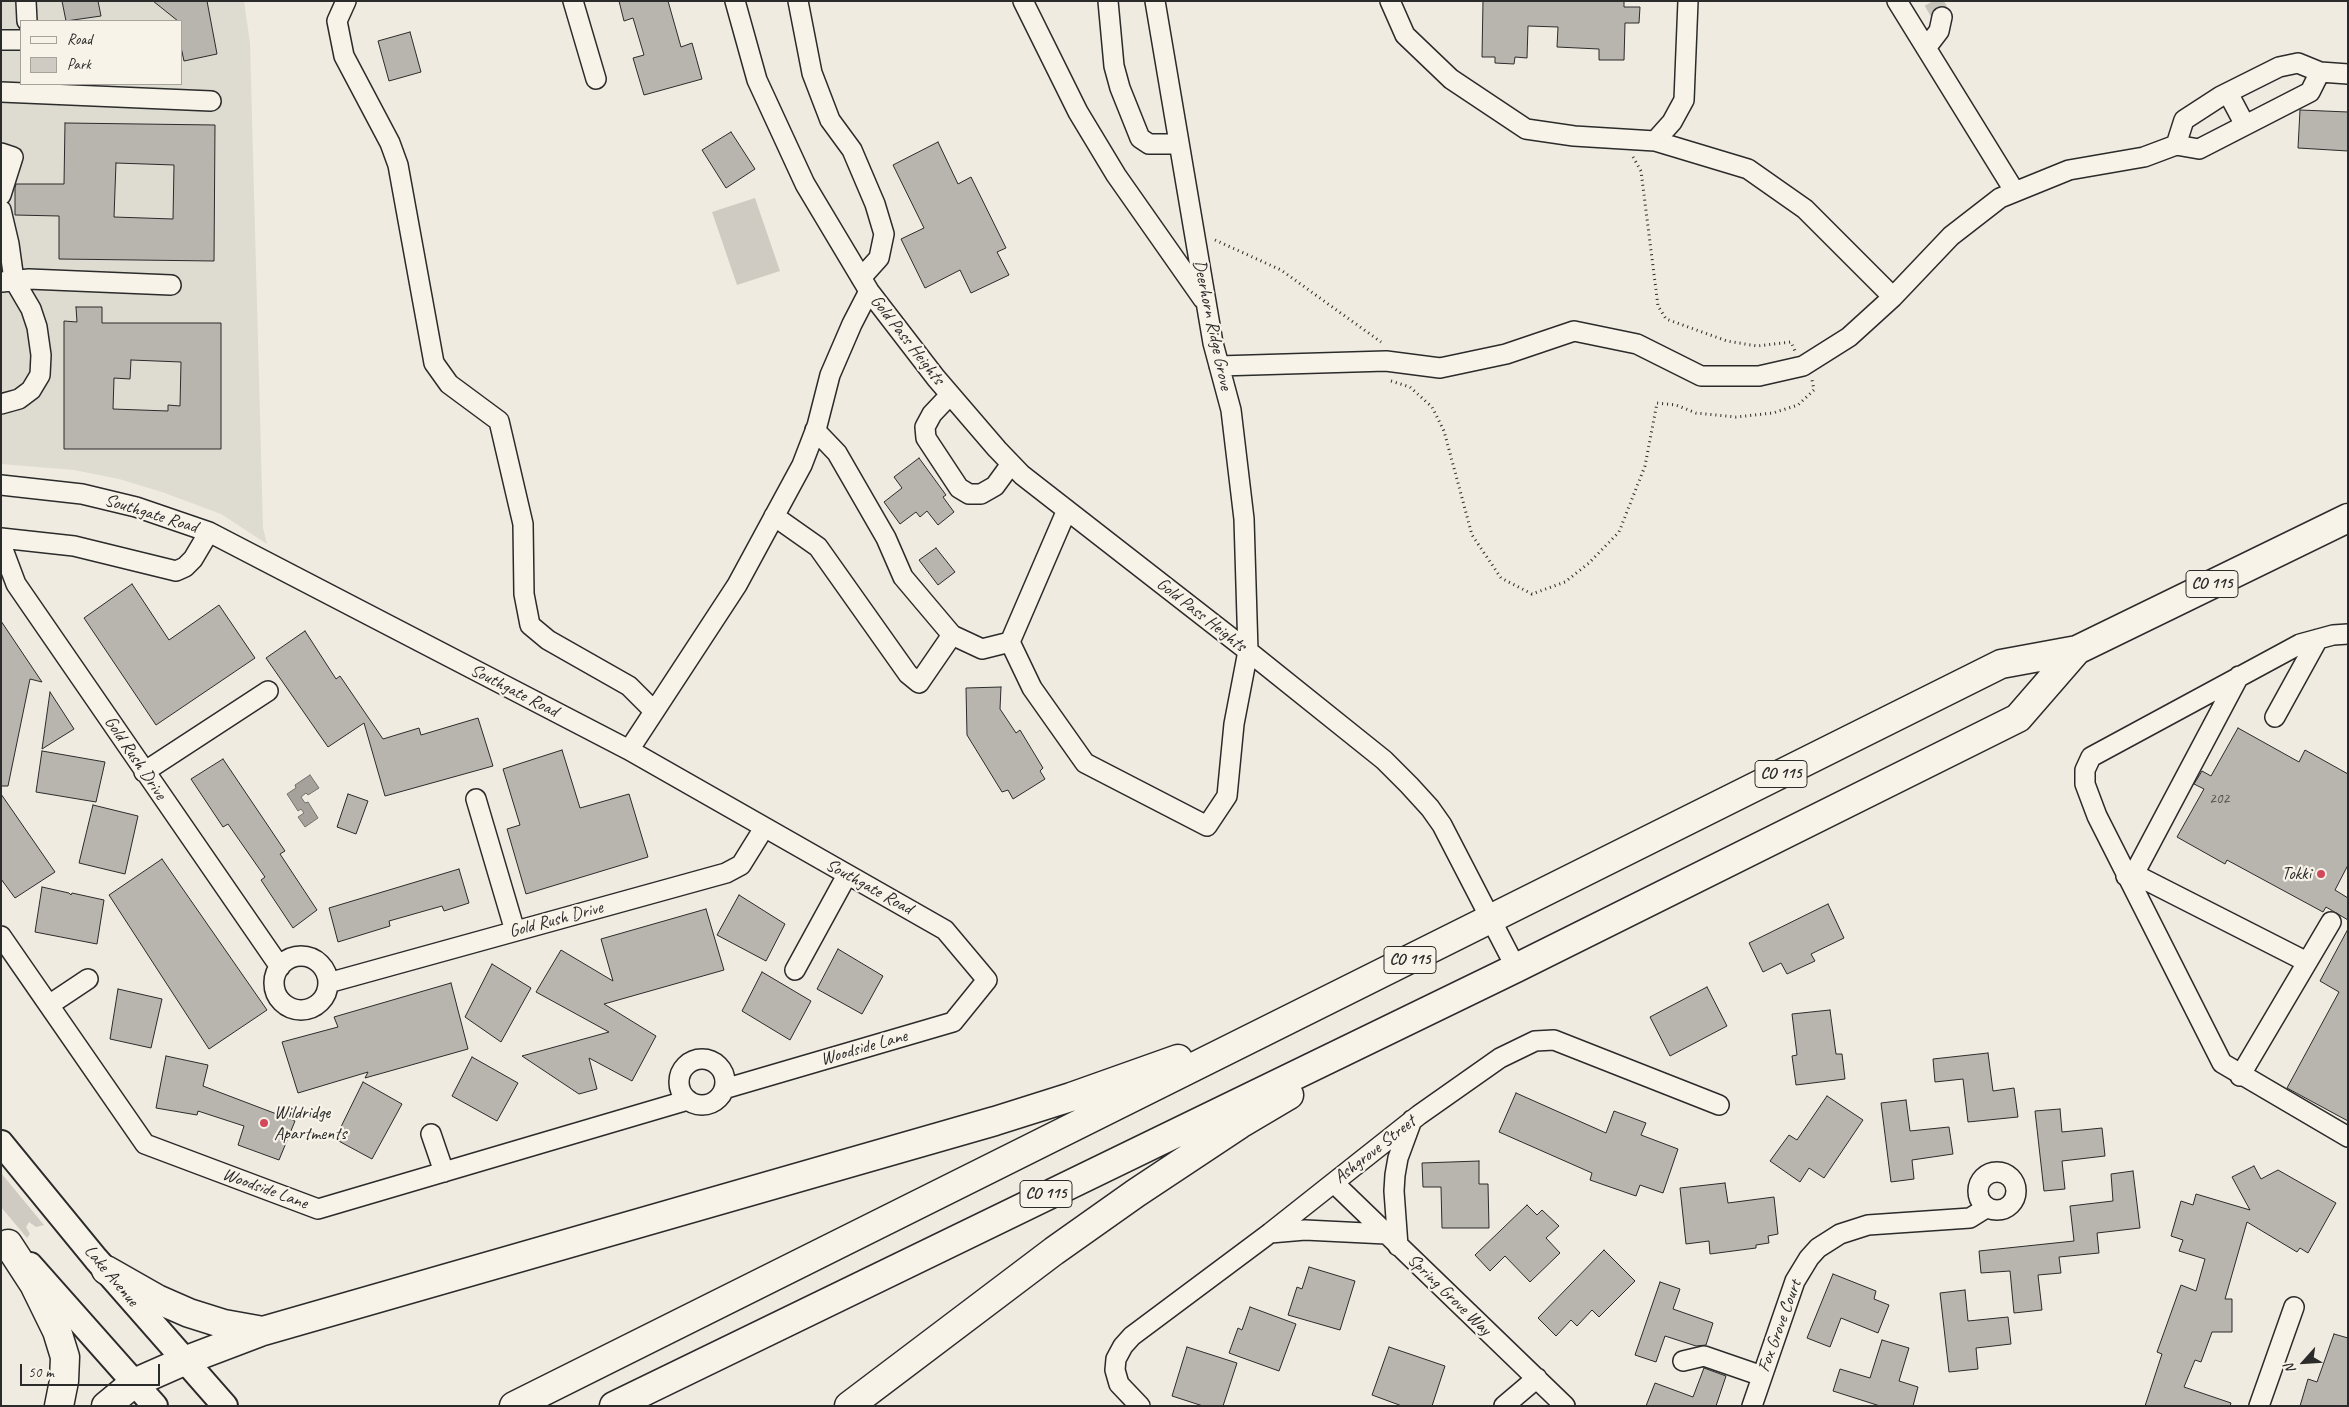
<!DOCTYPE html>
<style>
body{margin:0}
#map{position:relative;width:2349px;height:1407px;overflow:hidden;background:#efebe0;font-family:Caveat,sans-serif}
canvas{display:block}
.frame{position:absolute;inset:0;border:2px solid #2b2b2b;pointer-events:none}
.legend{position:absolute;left:20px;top:20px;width:162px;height:65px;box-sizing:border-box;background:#f7f3e8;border:1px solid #a5a39c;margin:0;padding:6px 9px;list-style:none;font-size:15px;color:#2b2b2b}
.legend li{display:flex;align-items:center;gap:10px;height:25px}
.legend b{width:25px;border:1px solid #a5a39c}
.north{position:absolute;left:2279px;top:1337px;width:50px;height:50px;-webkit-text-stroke:4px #f7f3e8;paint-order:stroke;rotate:244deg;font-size:14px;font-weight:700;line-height:20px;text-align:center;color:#2b2b2b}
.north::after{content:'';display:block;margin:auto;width:18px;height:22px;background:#2b2b2b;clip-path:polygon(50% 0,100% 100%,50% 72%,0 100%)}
.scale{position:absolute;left:20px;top:1364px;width:140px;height:22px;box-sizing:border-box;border:2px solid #2b2b2b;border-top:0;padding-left:6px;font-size:15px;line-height:18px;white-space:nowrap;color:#2b2b2b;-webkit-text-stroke:4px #f7f3e8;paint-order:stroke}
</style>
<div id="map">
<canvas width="2349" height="1407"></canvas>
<div class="frame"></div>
<ul class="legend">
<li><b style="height:6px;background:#f7f3e8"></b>Road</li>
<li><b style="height:14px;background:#cfcbc2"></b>Park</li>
</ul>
<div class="north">N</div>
<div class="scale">50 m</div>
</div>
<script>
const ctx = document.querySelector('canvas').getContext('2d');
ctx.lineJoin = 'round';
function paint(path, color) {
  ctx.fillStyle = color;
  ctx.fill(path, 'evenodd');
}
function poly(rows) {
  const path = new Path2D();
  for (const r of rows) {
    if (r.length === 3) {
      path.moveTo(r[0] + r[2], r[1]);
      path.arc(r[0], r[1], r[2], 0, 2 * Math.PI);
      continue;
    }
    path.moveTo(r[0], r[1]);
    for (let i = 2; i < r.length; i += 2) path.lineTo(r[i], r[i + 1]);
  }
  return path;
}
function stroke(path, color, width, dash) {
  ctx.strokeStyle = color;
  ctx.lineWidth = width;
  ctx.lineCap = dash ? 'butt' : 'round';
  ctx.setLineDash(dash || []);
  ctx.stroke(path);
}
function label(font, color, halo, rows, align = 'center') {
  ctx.font = font + ' Caveat,sans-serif';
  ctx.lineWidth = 4.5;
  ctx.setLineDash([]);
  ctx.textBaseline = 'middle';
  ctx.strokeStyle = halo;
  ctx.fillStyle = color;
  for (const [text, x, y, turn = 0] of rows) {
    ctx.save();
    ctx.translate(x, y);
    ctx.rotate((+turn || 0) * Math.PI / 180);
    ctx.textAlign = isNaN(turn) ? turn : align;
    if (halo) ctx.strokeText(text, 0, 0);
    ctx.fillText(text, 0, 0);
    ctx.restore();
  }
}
paint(poly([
 [1,1,244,1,250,43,263,528,267,544,221,514,162,492,119,479,74,470,1,464],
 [21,21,181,21,181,84,21,84]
]), '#dedbd1');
paint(poly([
 [755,198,780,271,737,285,712,212],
 [1,1173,44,1225,36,1227,29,1222,26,1227,30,1234,27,1238,1,1207]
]), '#cfcbc2');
const water = poly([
 [310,775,319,788,308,795,306,793,301,797,305,803,308,802,318,818,305,827,298,817,304,813,301,809,298,811,287,794,296,788,295,785,310,775]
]);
paint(water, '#a4a29a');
stroke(water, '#74726e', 1);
const building = poly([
 [62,1,98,1,101,16,66,21,62,1],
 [153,1,207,1,217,54,184,61,181,47,181,21,178,21,153,1],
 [619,1,668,1,681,47,692,43,702,79,644,95,633,58,644,55,633,18,624,21,619,1],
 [1483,1,1624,1,1624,7,1640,7,1639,23,1625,23,1624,60,1599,60,1599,49,1557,47,1558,27,1528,26,1527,58,1515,57,1514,64,1495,63,1495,57,1482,57,1483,1],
 [410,32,421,72,389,81,378,41,410,32],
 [2300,110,2348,112,2348,151,2298,148,2300,110],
 [65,123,215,125,214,261,59,259,59,216,15,215,15,188,16,184,64,184,65,123],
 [116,163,174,165,173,219,114,217,116,163],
 [731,132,755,169,726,188,702,150,731,132],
 [938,142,958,184,971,177,1006,248,997,252,1009,275,971,293,960,270,925,288,901,239,924,228,893,165,938,142],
 [76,307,102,307,102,323,221,323,221,449,64,449,64,321,77,322,76,307],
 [131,360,181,362,180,406,168,405,168,411,113,409,114,378,130,379,131,360],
 [919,458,946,495,943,497,954,512,938,525,927,511,920,517,916,512,900,524,884,502,902,488,894,477,919,458],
 [936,548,955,572,938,585,919,560,936,548],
 [132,584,169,640,219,605,255,658,156,725,84,618,132,584],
 [1,621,42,682,30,679,8,786,1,786,1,621],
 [305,631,336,679,340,676,383,739,419,728,421,735,478,718,493,766,385,796,364,723,328,747,266,658,305,631],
 [1001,687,1000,709,1016,733,1020,730,1043,768,1040,771,1045,779,1013,799,1008,790,1002,792,967,735,966,688,1001,687],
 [50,692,74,729,42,749,50,692],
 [2238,728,2299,762,2305,750,2348,774,2348,865,2335,890,2348,898,2348,920,2326,907,2323,912,2227,860,2225,864,2177,837,2204,789,2194,784,2202,771,2211,776,2238,728],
 [562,750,580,808,629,794,648,857,526,894,507,829,520,825,503,769,562,750],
 [42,751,105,762,96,802,36,792,42,751],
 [223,759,285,851,280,854,317,910,293,928,261,880,265,877,228,824,223,827,191,779,223,759],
 [1,794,55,872,15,898,1,879,1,794],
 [348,794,368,801,356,834,337,827,348,794],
 [93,805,138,816,125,874,79,863,93,805],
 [162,859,267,1010,209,1049,109,895,162,859],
 [459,869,469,903,444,911,442,906,389,921,390,926,338,942,329,908,459,869],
 [42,887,69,893,71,895,72,893,104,900,97,944,35,932,42,887],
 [739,895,785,924,766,961,717,935,739,895],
 [1828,904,1844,938,1811,954,1815,961,1787,974,1781,963,1763,972,1749,943,1828,904],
 [706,909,724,970,604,1004,656,1036,632,1081,589,1058,597,1089,579,1094,522,1056,609,1032,536,992,561,950,613,981,601,939,706,909],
 [2348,929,2348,1121,2287,1088,2339,992,2320,981,2348,929],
 [838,949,883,976,862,1014,817,989,838,949],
 [492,964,531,988,501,1042,465,1017,492,964],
 [762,972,811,1001,790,1040,742,1011,762,972],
 [451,983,468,1049,365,1078,368,1072,298,1093,282,1042,338,1027,334,1017,451,983],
 [1707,987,1727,1026,1670,1056,1650,1017,1707,987],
 [118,989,162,999,151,1048,110,1039,118,989],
 [1830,1010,1836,1054,1842,1054,1845,1079,1796,1085,1792,1056,1797,1055,1792,1014,1830,1010],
 [1988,1053,1993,1091,2014,1088,2018,1117,1968,1122,1963,1079,1935,1082,1933,1059,1988,1053],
 [166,1056,208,1065,203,1086,295,1121,279,1160,238,1145,244,1126,198,1111,197,1115,156,1108,166,1056],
 [472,1057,518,1083,497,1121,452,1096,472,1057],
 [363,1082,402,1104,372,1159,335,1139,363,1082],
 [1516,1093,1606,1133,1614,1111,1646,1123,1641,1135,1678,1149,1663,1193,1640,1185,1636,1196,1590,1180,1592,1173,1499,1132,1516,1093],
 [1827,1096,1863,1120,1824,1178,1809,1168,1800,1182,1770,1161,1789,1135,1797,1140,1827,1096],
 [1906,1100,1910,1131,1949,1127,1953,1154,1912,1160,1914,1179,1891,1182,1881,1103,1906,1100],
 [2060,1109,2062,1132,2102,1128,2105,1156,2062,1161,2065,1189,2044,1191,2035,1111,2060,1109],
 [1479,1161,1479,1184,1488,1184,1489,1228,1442,1228,1441,1187,1423,1187,1422,1163,1479,1161],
 [2254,1166,2261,1179,2278,1170,2336,1203,2308,1253,2300,1248,2297,1252,2247,1222,2225,1299,2232,1299,2232,1332,2212,1332,2201,1362,2195,1360,2184,1387,2231,1403,2230,1406,2145,1406,2162,1354,2157,1352,2181,1285,2196,1291,2205,1259,2179,1251,2183,1240,2171,1236,2181,1201,2193,1205,2196,1194,2250,1210,2232,1177,2254,1166],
 [2133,1171,2140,1228,2097,1233,2099,1253,2059,1257,2061,1273,2038,1275,2042,1310,2014,1313,2010,1271,1981,1273,1979,1251,2074,1241,2070,1206,2113,1201,2111,1174,2133,1171],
 [1725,1183,1728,1203,1774,1197,1778,1234,1768,1236,1769,1243,1756,1245,1756,1248,1710,1254,1709,1241,1686,1244,1680,1188,1725,1183],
 [1527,1205,1537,1215,1542,1210,1559,1226,1546,1238,1560,1253,1530,1282,1505,1256,1490,1271,1475,1255,1527,1205],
 [1604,1250,1635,1281,1599,1317,1592,1310,1577,1326,1571,1320,1556,1336,1538,1318,1604,1250],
 [1309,1267,1355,1281,1340,1330,1288,1315,1297,1287,1302,1289,1309,1267],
 [1833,1274,1876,1291,1874,1299,1889,1305,1878,1333,1841,1318,1830,1347,1807,1338,1833,1274],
 [1660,1282,1680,1289,1673,1309,1713,1323,1706,1345,1696,1346,1665,1336,1656,1362,1635,1355,1660,1282],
 [1965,1290,1968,1321,2008,1317,2011,1344,1976,1348,1978,1369,1949,1372,1940,1293,1965,1290],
 [1250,1307,1296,1324,1279,1371,1229,1353,1238,1328,1242,1330,1250,1307],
 [2334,1334,2348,1338,2348,1406,2300,1406,2308,1379,2317,1382,2334,1334],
 [1882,1340,1909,1348,1899,1381,1918,1387,1913,1406,1880,1406,1833,1391,1840,1369,1870,1378,1882,1340],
 [1187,1347,1237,1363,1223,1406,1203,1406,1172,1396,1187,1347],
 [1389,1347,1445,1366,1432,1406,1402,1406,1372,1395,1389,1347],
 [1704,1368,1726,1376,1716,1406,1646,1406,1655,1383,1693,1397,1704,1368]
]);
paint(building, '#b8b5ae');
stroke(building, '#2b2b2b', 1);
stroke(poly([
 [1933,1,1942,17]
]), '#c8c5bc', 19, [19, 9]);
const minor = poly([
 [26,1,27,21],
 [346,1,337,21,344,56,390,143,398,165,434,363,449,384,499,421,523,524,524,594,530,625,548,640,629,686,654,711],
 [573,1,596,79],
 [735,1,757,80,805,184,869,291,936,378,997,449,1022,475,1248,651,1384,760,1409,785,1430,808,1442,825,1516,968],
 [798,1,812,73,830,120,852,150,875,204,884,234,879,258,861,278],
 [1023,1,1078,112,1116,175,1203,299],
 [1108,1,1114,66,1120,88,1140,138,1149,144,1179,144],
 [1390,1,1405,35,1451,79,1526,129,1574,136,1655,141,1672,122,1684,100,1688,1],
 [1897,1,2015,192],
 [1,40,21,40],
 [1926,48,1939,31,1942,17],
 [1,92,211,101],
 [2228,93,2245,125],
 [1655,141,1748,169,1805,209,1893,297],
 [2176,145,2184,120,2221,96,2279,67,2298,63,2320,72,2348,74],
 [1,153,13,157,1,195],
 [1,210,9,244,14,280,31,309,37,327,41,355,40,375,31,390,19,399,1,404],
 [2,282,29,279,171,285],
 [1219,366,1386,361,1440,368,1506,354,1574,331,1637,344,1701,376,1759,376,1803,366,1849,337,1893,297,1951,236,2000,198,2069,170,2144,157,2176,145,2199,149,2310,92,2320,72],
 [950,395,932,414,925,427,926,438,959,488,969,494,981,494,995,486,1011,464],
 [1,485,82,494,136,507,209,532,629,750,945,930,987,980,953,1022,724,1089],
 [774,516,818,547,908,674,919,683,952,635,903,577,886,538,837,453,815,430],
 [1,538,74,546,176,571,185,567,193,559,209,532],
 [1,544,16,584,280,967],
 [2348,634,2333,635,2300,644,2091,757,2085,770,2085,784,2097,816,2222,1063,2348,1137],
 [952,635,982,649,1010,642,1066,512],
 [1010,642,1032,688,1085,763,1207,826,1227,796,1234,724,1248,651,1244,519,1231,410,1213,343,1155,1],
 [2275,717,2318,639],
 [629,750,737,585,802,465,817,426,830,375,852,324,869,291],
 [144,772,268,691],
 [476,799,515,931],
 [2134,874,2239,676],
 [2126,876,2134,874,2307,962],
 [1,936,145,1144,318,1209,688,1100],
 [301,983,27],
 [795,970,847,875],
 [328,983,726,873,741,865,764,828],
 [49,1005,88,979],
 [702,1082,23],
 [2240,1076,2331,922],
 [431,1134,444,1172],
 [1997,1191,19],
 [1334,1183,1565,1406],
 [1270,1233,1305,1230,1386,1234],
 [1398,1246,1394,1191,1395,1175,1398,1158,1412,1120],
 [1683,1361,1704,1356,1762,1376],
 [1140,1406,1119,1384,1115,1370,1116,1359,1123,1346,1132,1336,1270,1233,1419,1115,1500,1058,1535,1041,1554,1040,1719,1105],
 [1504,1406,1537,1378],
 [1752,1406,1795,1281,1809,1258,1818,1248,1840,1234,1868,1225,1970,1218,1986,1208],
 [2259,1406,2294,1307]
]);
const major = poly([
 [1,1143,96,1259,225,1406],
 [30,1265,155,1406]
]);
const highway = poly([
 [8,1244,34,1284,57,1331,65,1357,64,1381,59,1406],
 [106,1270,157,1299,189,1313,224,1324,263,1331],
 [106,1406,134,1383,184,1361,263,1331,995,1121,1071,1097,1178,1059],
 [514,1406,2001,664,2077,650,2348,518],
 [614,1406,1516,968,2018,718,2077,650],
 [849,1406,1054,1251,1136,1193,1240,1124,1289,1095]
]);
stroke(minor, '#2b2b2b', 22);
stroke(major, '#2b2b2b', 28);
stroke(highway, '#2b2b2b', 31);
stroke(poly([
 [1633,157,1641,171,1658,306,1666,319,1727,341,1757,346,1791,342,1795,351],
 [1215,240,1281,270,1381,342],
 [1391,381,1410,387,1432,407,1444,431,1472,535,1501,578,1532,594,1565,582,1589,563,1619,532,1645,466,1657,403,1676,405,1696,413,1736,417,1773,413,1798,405,1814,390,1812,380]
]), '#2b2b2b', 3, [1, 4]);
stroke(minor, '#f7f3e8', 19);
stroke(major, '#f7f3e8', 24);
stroke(highway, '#f7f3e8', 28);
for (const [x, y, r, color] of [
 [2321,874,5,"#d1495b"],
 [264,1123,5,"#d1495b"]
]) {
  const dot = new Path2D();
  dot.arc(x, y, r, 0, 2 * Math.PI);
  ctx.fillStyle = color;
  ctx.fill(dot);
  stroke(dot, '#f7f3e8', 2);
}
label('15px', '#4e4e4c', null, [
 ["202",2219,799]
]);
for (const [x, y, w] of [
 [2212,584,52],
 [1781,774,52],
 [1410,960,52],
 [1046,1194,52]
]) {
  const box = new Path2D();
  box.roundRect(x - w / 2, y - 13.5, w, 27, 4);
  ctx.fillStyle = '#f7f3e8';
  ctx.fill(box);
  stroke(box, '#2b2b2b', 1);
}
label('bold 16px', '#2b2b2b', null, [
 ["CO 115",2212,584],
 ["CO 115",1781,774],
 ["CO 115",1410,960],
 ["CO 115",1046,1194]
]);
label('18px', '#2b2b2b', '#f7f3e8', [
 ["Deerhorn Ridge Grove",1212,325,78],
 ["Gold Pass Heights",907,340,52],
 ["Southgate Road",151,514,17],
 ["Gold Pass Heights",1201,615,38],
 ["Southgate Road",514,691,27],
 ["Gold Rush Drive",135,758,56],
 ["Southgate Road",869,887,29],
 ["Gold Rush Drive",556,920,-15],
 ["Woodside Lane",864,1048,-16],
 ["Ashgrove Street",1375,1150,-38],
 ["Woodside Lane",265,1189,20],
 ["Lake Avenue",111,1276,50],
 ["Spring Grove Way",1449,1295,44],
 ["Fox Grove Court",1780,1326,-70]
]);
label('18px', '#2b2b2b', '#f7f3e8', [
 ["Tokki",2311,874],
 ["Wildridge",274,1113,"left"],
 ["Apartments",274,1134,"left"]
], 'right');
</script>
